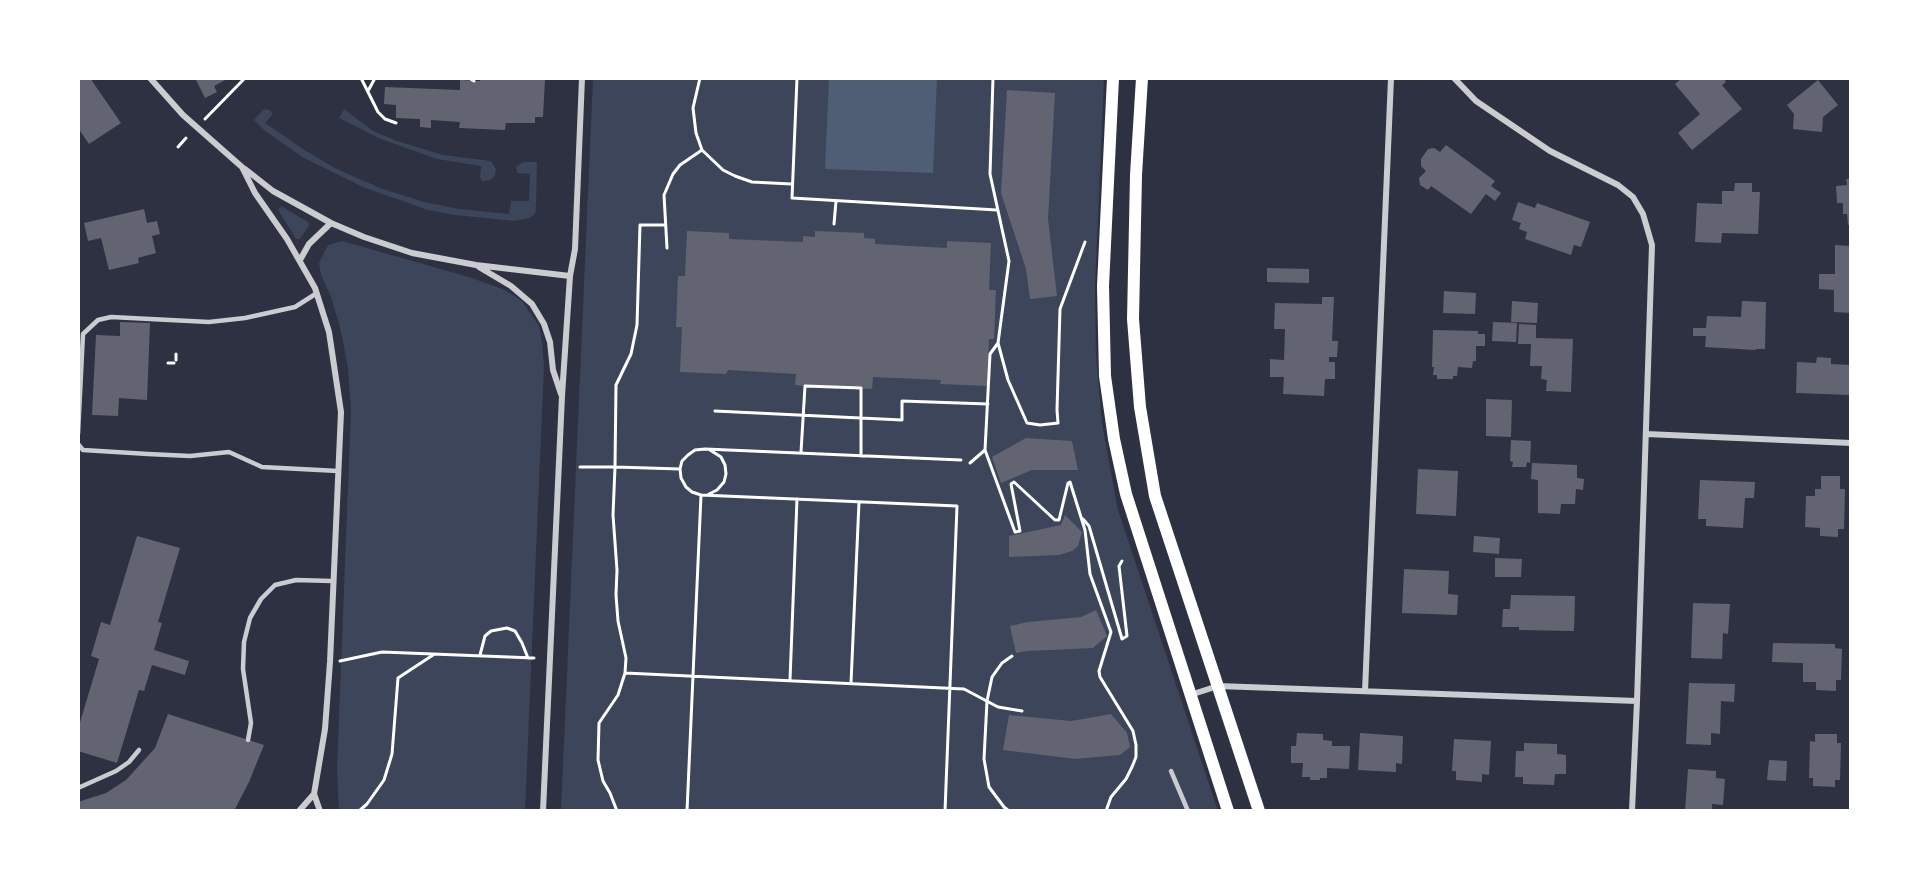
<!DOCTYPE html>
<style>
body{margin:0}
#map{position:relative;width:1929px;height:889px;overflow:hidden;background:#2d3142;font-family:"Playfair Display",serif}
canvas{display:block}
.frame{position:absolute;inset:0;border:80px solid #fff;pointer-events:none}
</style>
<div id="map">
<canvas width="1929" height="889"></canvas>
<div class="frame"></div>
</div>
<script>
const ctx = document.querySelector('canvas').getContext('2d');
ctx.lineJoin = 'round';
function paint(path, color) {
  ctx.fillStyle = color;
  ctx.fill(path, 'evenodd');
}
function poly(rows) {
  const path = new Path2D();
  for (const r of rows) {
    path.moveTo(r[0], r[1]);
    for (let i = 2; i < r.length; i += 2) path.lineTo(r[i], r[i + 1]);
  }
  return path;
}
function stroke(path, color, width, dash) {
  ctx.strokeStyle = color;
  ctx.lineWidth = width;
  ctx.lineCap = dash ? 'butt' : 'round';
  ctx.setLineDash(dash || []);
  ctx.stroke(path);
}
paint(poly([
 [593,78,1104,78,1095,288,1096,354,1102,424,1118,510,1218,811,561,811],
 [264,109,270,110,273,114,265,123,306,151,335,168,380,188,424,202,459,209,509,214,511,201,529,201,530,174,517,173,516,166,524,162,537,162,536,211,534,215,529,218,515,221,455,215,428,210,363,187,302,157,264,130,254,120],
 [344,109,373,131,397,141,443,155,491,161,496,169,495,176,490,180,482,181,480,177,481,166,437,159,381,139,339,118],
 [281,206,308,222,309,226,300,239,296,239,278,210],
 [342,241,469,277,505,290,522,301,539,326,542,342,544,365,525,811,339,811,337,769,351,410,348,368,340,327,331,297,321,275,319,263,328,245]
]), '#3c4559');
paint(poly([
 [829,78,937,78,933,173,825,169]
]), '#4f5d75');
paint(poly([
 [78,78,90,78,121,123,89,144,78,128],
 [195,78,229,78,214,86,217,92,205,98],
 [480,78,545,80,543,117,535,117,535,123,506,123,505,130,459,128,460,122,431,120,431,128,420,127,420,119,396,118,396,105,384,104,385,87,460,90,460,80,480,81],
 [1682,78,1723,78,1726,82,1722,85,1742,109,1692,150,1678,133,1700,114,1675,84],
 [1818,80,1838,105,1823,117,1822,132,1793,129,1794,114,1787,105],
 [1007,90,1055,93,1048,219,1057,296,1030,299,1026,269,1001,193],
 [1446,145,1495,181,1491,186,1501,193,1495,201,1486,194,1471,214,1431,186,1428,190,1420,185,1419,178,1426,171,1421,166,1421,159,1428,149,1434,148,1440,152],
 [1846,179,1851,179,1851,225,1848,225,1847,214,1843,214,1843,203,1837,203,1836,186,1847,185],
 [1735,183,1752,183,1752,192,1760,192,1758,234,1722,233,1721,243,1695,242,1697,203,1722,204,1722,191,1734,191],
 [1518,202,1535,208,1537,203,1590,222,1581,247,1574,245,1571,255,1525,239,1527,232,1519,229,1521,223,1512,220],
 [144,209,147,223,157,221,160,234,152,236,156,253,138,258,139,263,109,270,101,238,88,241,84,223],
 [687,231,729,233,729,239,803,242,803,236,815,237,815,231,864,233,864,238,875,239,875,244,947,248,947,241,991,243,989,290,996,290,994,339,989,339,987,386,940,384,941,380,873,377,872,389,805,386,795,385,796,374,728,370,726,374,680,372,682,327,676,327,678,276,685,276],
 [1835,245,1851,246,1851,313,1834,312,1834,290,1819,289,1819,274,1835,274],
 [1267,268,1309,269,1309,283,1267,282],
 [1444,291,1476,293,1475,314,1443,313],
 [1322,297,1334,297,1332,341,1338,341,1337,357,1329,357,1329,362,1335,362,1335,379,1325,379,1324,396,1283,394,1284,377,1270,377,1270,359,1284,360,1285,329,1274,329,1275,303,1322,304],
 [1512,301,1538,303,1537,323,1511,322],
 [1742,301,1766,302,1765,349,1756,349,1755,350,1705,347,1706,336,1693,336,1693,328,1706,328,1707,316,1741,317],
 [120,322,150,323,147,400,119,398,118,416,92,415,96,335,120,336],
 [1493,322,1517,323,1516,342,1492,341],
 [1519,324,1536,325,1536,338,1573,339,1571,392,1546,391,1547,380,1541,379,1542,366,1530,366,1531,344,1518,344],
 [1433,330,1478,331,1478,334,1485,334,1485,346,1476,346,1476,361,1473,361,1472,368,1458,367,1457,376,1453,376,1453,379,1437,379,1437,375,1433,375,1434,367,1432,367],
 [1817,357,1831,358,1831,364,1851,365,1851,395,1796,393,1797,362,1816,363],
 [1486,399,1512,400,1511,437,1486,436],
 [1026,438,1072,441,1078,470,1032,470,1001,483,992,457],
 [1511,440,1531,441,1530,463,1527,462,1526,467,1512,467,1513,462,1510,461],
 [1532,463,1577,465,1577,478,1584,479,1583,490,1576,489,1575,504,1561,504,1560,514,1538,513,1538,480,1531,479],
 [1418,469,1458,471,1456,516,1416,514],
 [1821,476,1840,476,1840,489,1845,489,1844,529,1838,529,1838,537,1820,536,1820,528,1805,527,1806,496,1815,496,1815,489,1821,489],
 [1700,480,1755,482,1754,498,1745,498,1743,528,1706,526,1706,519,1698,519],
 [1065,515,1082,532,1078,546,1072,551,1059,555,1009,557,1009,536,1061,525],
 [137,536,180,548,158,622,162,623,154,650,189,661,185,675,152,665,144,691,139,690,117,763,78,751,78,729,99,659,91,656,101,622,110,625],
 [1474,536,1500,538,1499,554,1473,552],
 [1495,558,1522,559,1521,577,1495,577],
 [1404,569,1449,571,1448,594,1458,595,1457,615,1402,613],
 [1511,595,1575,596,1574,631,1519,630,1519,627,1502,627,1503,609,1510,609],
 [1693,603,1730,604,1728,634,1723,633,1722,659,1691,658],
 [1096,610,1107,636,1093,648,1027,651,1016,653,1010,626,1028,622,1081,617],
 [1773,643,1835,644,1835,648,1842,649,1841,680,1836,680,1836,691,1816,690,1816,682,1803,682,1803,663,1772,662],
 [1689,683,1735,684,1734,702,1721,701,1720,734,1711,733,1711,745,1686,744],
 [168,714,264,745,249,782,234,811,78,811,78,802,106,793,126,780,155,748],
 [1111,714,1127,733,1130,747,1120,755,1075,759,1003,750,1009,715,1071,721],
 [1297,733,1323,734,1323,740,1332,741,1332,746,1350,746,1349,769,1327,768,1327,778,1320,778,1320,780,1310,780,1310,777,1302,777,1303,763,1291,763,1291,746,1296,746],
 [1360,733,1403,736,1402,764,1396,763,1396,772,1358,770],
 [1815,734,1837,734,1837,743,1841,743,1840,780,1835,780,1835,787,1813,786,1813,778,1809,778,1810,741,1815,742],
 [1454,739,1491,741,1489,775,1482,774,1482,782,1456,780,1456,771,1452,771],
 [1524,743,1557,744,1557,754,1566,755,1566,774,1555,774,1554,785,1523,784,1523,777,1515,777,1516,751,1524,751],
 [1769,760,1787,761,1786,781,1767,780],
 [1688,769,1716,771,1716,778,1725,779,1723,805,1712,804,1712,811,1685,811]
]), '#626471');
stroke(poly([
 [361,78,378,112,385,119,396,123],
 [469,78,474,81],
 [700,78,693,108,696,133,702,150,723,170,735,176,752,182,791,184],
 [797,78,792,198,997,210],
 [993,78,990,174,1009,261,998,343,1008,380,1027,423,1040,425,1058,423,1057,410,1060,309,1085,242],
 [368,91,375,78],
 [205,119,245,78],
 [178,147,186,138],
 [834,224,836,201],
 [665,225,640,225,637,325,631,354,616,385,615,467,680,469],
 [667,248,664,195,673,174,680,165,702,150],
 [176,360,176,354],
 [168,363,174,363],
 [715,411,902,420,902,401,988,404],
 [985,450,990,354,998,343],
 [801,452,805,386,861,388,861,456],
 [970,463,985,450,1015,532,1020,531,1011,484,1014,482,1055,520,1059,520,1068,483,1070,482,1085,530,1090,574,1111,632,1099,671,1100,677,1133,731,1136,745,1136,757,1132,767,1126,779,1111,797,1106,811],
 [580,467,615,467,613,515,617,570,616,595,618,621,626,658,625,673,618,695,599,723,598,760,603,781,610,793,617,811],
 [709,494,717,490,724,482,726,474,725,465,721,457,710,450],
 [1083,519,1089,526,1122,639,1127,636,1119,566,1122,561],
 [480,655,485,636,491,631,507,628,515,631,522,643,528,658],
 [340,661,382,652,534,658],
 [625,673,964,689,998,707,1022,711],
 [790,680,797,499],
 [851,683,859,502],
 [359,811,367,804,384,780,392,754,398,678,433,655],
 [687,811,701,495],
 [945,811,957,506,701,495,692,492,686,487,681,478,680,469,682,461,688,455,695,450,705,449,961,460],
 [1009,811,1004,807,989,787,984,759,987,701,992,677,1002,663,1012,656]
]), '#fff', 3);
stroke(poly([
 [78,434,83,334,98,320,111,317,209,322,245,318,295,307,317,293],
 [78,444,83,450,148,454,190,456,229,452,262,467,338,471],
 [248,740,251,723,243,669,244,642,250,618,261,599,275,585,296,580,332,581],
 [1171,771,1188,811],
 [78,788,116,771,129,762,139,750]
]), '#caccd0', 4.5);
stroke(poly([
 [150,78,183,115,242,167,255,193,287,239,315,288,329,332,341,412,330,662,325,729,314,794,320,811],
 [1454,78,1476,101,1550,151,1618,185,1633,197,1643,214,1652,245,1637,701,1632,811],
 [245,169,273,191,331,223,364,237,412,253,476,265,570,276],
 [300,260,309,244,331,223],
 [479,267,511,286,532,304,544,324,550,342,553,370,561,394],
 [1646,434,1851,443],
 [1365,691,1391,78],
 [1190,695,1218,686,1637,701],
 [299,811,314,794],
 [543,811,562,396,570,276,575,249,582,78]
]), '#caccd0', 6);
stroke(poly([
 [1113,78,1103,286,1105,376,1114,439,1126,494,1228,811],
 [1142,78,1136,175,1133,319,1140,407,1155,496,1259,811]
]), '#fff', 12);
</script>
